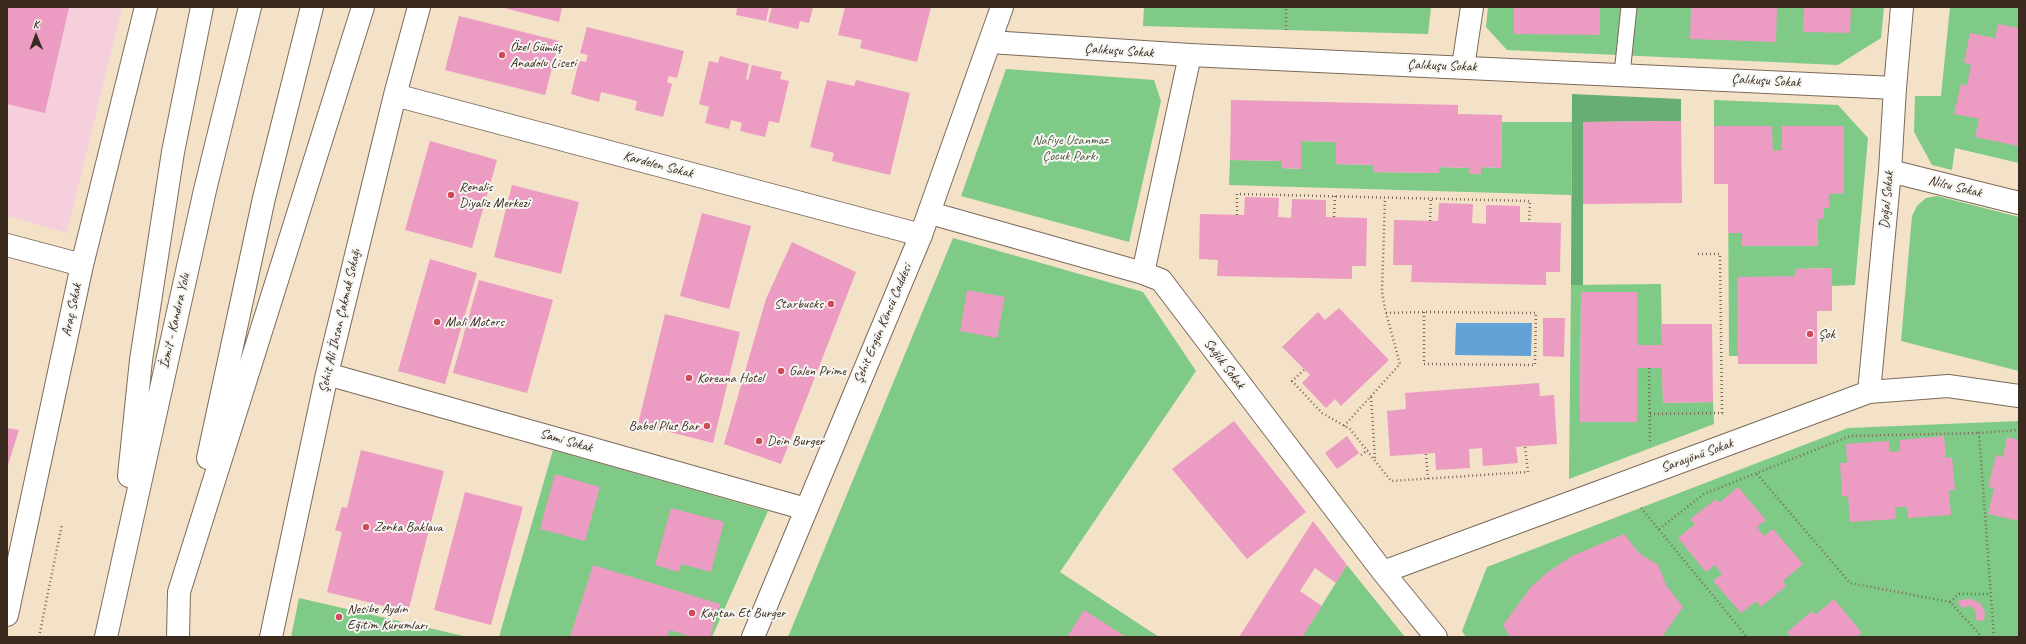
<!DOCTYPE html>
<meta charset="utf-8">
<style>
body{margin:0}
#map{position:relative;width:2026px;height:644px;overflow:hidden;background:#f3e1c8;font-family:Caveat,sans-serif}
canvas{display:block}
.frame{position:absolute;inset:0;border:8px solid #3b2a1e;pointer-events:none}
.north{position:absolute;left:16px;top:16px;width:40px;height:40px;-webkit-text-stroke:3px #f6f6f2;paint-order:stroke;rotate:359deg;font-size:11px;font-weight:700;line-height:16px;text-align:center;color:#3b2a1e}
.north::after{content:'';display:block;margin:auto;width:14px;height:18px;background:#3b2a1e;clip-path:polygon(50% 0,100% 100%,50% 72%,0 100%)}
</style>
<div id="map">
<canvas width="2026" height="644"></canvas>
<div class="frame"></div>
<div class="north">K</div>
</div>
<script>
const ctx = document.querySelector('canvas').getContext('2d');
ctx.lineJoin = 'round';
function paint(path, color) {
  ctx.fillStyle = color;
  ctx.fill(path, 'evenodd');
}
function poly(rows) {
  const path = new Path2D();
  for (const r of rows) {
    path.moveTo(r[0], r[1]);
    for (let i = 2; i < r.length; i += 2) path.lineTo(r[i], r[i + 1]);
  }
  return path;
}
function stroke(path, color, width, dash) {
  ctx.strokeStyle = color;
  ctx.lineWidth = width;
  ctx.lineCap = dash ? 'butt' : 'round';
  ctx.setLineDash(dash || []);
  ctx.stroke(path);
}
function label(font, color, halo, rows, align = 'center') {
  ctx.font = font + ' Caveat,sans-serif';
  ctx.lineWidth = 4;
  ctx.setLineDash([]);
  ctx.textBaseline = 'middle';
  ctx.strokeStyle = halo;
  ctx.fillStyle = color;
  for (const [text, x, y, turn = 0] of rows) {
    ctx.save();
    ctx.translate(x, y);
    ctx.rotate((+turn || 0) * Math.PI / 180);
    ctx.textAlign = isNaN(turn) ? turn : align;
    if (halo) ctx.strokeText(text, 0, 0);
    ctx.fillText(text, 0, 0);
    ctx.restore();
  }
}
paint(poly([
 [7,7,122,7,67,233,7,216]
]), '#f5cfdb');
paint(poly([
 [1144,7,1431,7,1428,34,1143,26],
 [1488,7,1884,7,1881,38,1838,65,1507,50,1486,27],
 [1950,7,2019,7,2019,163,1955,148,1952,170,1932,165,1914,132,1915,96,1941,96],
 [1006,69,1154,80,1161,101,1129,242,961,196],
 [1714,100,1838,105,1868,138,1855,285,1832,286,1831,268,1795,269,1795,276,1738,356,1729,356,1728,184,1714,184],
 [1502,122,1572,122,1571,195,1229,185,1230,160,1282,161,1282,168,1301,169,1301,141,1336,142,1336,164,1373,165,1373,172,1439,173,1439,167,1470,168,1470,174,1481,174,1481,167,1501,168],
 [1937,196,2019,217,2019,371,1901,341,1912,216,1917,206,1926,198],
 [953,238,1143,292,1196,371,1060,572,1159,637,788,637],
 [1661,284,1662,345,1637,345,1637,292,1581,292,1580,421,1637,422,1637,368,1662,368,1663,403,1713,402,1714,424,1569,479,1571,285],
 [2019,421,2019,637,1466,637,1462,631,1487,567,1848,428],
 [553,450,768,511,712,637,499,637],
 [1347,565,1405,637,1302,637],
 [299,598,468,637,291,637]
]), '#7fca87');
paint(poly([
 [1572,94,1681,99,1681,121,1583,122,1583,285,1571,285]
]), '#67ae74');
paint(poly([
 [1456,323,1532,323,1531,356,1455,355]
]), '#62a2d5');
paint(poly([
 [7,7,69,7,45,113,7,104],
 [501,7,562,7,559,22],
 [734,7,769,7,766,21,736,15,737,8],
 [772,7,813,7,809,23,800,21,798,29,768,22],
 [845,7,931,7,917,62,860,48,862,40,838,35],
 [1514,7,1600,7,1600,35,1514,34],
 [1691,7,1777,7,1776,42,1690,39],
 [1804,7,1851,7,1850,33,1803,32],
 [459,16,559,41,545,95,445,70],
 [1998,24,2019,28,2018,146,1975,137,1979,119,1954,114,1961,84,1967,85,1971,65,1964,62,1970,33,1995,38],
 [587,27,684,51,677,78,669,76,667,82,672,84,663,117,635,110,637,101,601,92,599,102,571,94,579,61,586,62,588,55,580,53],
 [720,56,749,64,746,79,748,80,752,65,782,72,780,79,789,81,779,123,769,121,765,137,740,131,742,123,731,120,729,129,705,123,709,107,699,104,709,61,718,63],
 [827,80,854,86,856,80,910,93,890,175,832,161,834,153,810,147],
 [1231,100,1458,105,1458,114,1502,115,1501,168,1481,167,1481,174,1469,174,1470,168,1439,167,1439,173,1373,172,1373,165,1336,164,1336,142,1301,141,1301,169,1282,168,1282,161,1230,160],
 [1681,121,1682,203,1583,204,1583,122],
 [1714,126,1772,126,1773,151,1782,150,1782,126,1844,126,1844,193,1829,194,1829,208,1824,208,1824,219,1818,219,1818,246,1742,246,1742,233,1728,233,1728,184,1714,184],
 [430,141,497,160,472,248,405,230],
 [512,185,579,202,561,274,494,257],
 [1245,197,1279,198,1278,217,1291,218,1292,199,1326,200,1326,217,1367,218,1366,266,1352,266,1352,279,1217,276,1218,260,1199,259,1200,214,1244,215],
 [1439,203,1473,204,1472,223,1486,224,1486,205,1520,206,1520,222,1561,223,1560,272,1546,272,1546,285,1411,282,1412,265,1393,265,1394,220,1438,221],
 [702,213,751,226,729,309,680,296],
 [792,242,856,272,781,464,724,444,766,299],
 [430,259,477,273,445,384,398,371],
 [1832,268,1832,311,1817,311,1817,364,1738,364,1737,277,1795,276,1795,269],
 [479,280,553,300,527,393,453,373],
 [967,290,1005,297,997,338,960,331],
 [1581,292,1637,292,1637,345,1662,345,1661,324,1712,324,1713,402,1663,403,1662,368,1637,368,1637,422,1580,422],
 [1339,308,1389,360,1341,406,1335,399,1326,408,1302,383,1310,375,1282,347,1318,312,1325,320],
 [665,314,740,332,713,443,638,424],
 [1543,318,1565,318,1564,357,1543,356],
 [1539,383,1540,396,1554,395,1557,444,1516,447,1518,463,1483,466,1482,448,1469,449,1470,468,1436,470,1435,453,1390,456,1387,411,1406,409,1405,393],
 [1234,421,1306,512,1247,559,1172,469],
 [7,428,19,430,8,465,7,465],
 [1347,436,1359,453,1337,469,1325,453],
 [1944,436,1946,458,1952,457,1955,490,1949,490,1951,515,1908,518,1907,507,1895,507,1896,519,1850,522,1848,496,1842,496,1840,463,1847,463,1846,444,1889,441,1889,452,1900,451,1900,440],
 [2007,437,2019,440,2019,521,1988,514,1994,488,1988,487,1996,455,2003,457],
 [361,450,444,471,408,612,327,592,342,532,335,530,342,507,347,508],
 [555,474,600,487,585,541,540,529],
 [1738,487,1766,520,1757,527,1764,536,1773,529,1803,564,1783,581,1786,586,1761,607,1756,601,1741,613,1713,581,1722,574,1715,565,1706,572,1678,538,1695,524,1690,519,1716,499,1719,503],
 [465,492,523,507,491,625,434,610],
 [671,508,724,522,711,572,681,564,679,572,655,565],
 [1313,521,1347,565,1336,583,1315,568,1300,591,1322,606,1302,637,1239,637],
 [1624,534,1639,553,1658,565,1666,585,1683,607,1662,637,1510,637,1503,625,1531,587,1548,572,1572,556],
 [593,565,720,604,710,637,692,637,670,630,667,637,570,637],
 [1834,599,1862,633,1856,637,1791,637,1787,632,1812,611,1815,615],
 [1966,599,1971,599,1980,603,1985,612,1984,621,1976,620,1976,611,1973,608,1969,606,1962,608,1957,601],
 [1084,610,1126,637,1067,637]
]), '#ec9bc2');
const service = poly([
 [1622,74,1629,7]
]);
const minor = poly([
 [990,42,1190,55,1895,88],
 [1463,67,1472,7],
 [395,95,921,235],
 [1890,171,2019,203],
 [930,213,1143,273,1161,280,1383,572,1436,637],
 [7,245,82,265],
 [1143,273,1190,55],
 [327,374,806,509],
 [1869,392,1890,171,1895,88,1902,7],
 [1383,572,1869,392,1948,386,2019,396],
 [7,615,82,265,146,7],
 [271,637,327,374,395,95,419,7]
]);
const tertiary = poly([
 [753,637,921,235,1002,7]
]);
const trunk = poly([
 [208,458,264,198,312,7],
 [129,476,141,360,173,152,202,7],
 [106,637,205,190,250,7],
 [178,637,179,592,363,7]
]);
stroke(service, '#7b6a5a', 17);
stroke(minor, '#7b6a5a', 24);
stroke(tertiary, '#7b6a5a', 24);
stroke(trunk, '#7b6a5a', 24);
stroke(poly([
 [1286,30,1286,7],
 [1237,215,1237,194,1530,201,1529,223],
 [1334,217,1335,196],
 [1430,221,1431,198],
 [1386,313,1424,312,1536,313,1535,365,1424,364,1424,312],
 [1649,368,1650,444],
 [1304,370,1292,381,1322,413,1350,429,1391,481,1528,472,1525,446],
 [1371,397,1375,459],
 [1650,414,1722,413,1720,254,1698,254],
 [1344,426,1400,364,1385,309,1382,291,1385,198],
 [1426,454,1428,480],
 [1361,455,1368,450],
 [1757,474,1850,583,1950,602,1982,637],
 [1641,508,1747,637],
 [1659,529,1704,494,1850,436,1979,433],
 [1950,602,1959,594,1991,594],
 [39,637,62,524],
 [1994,637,1979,433,2019,430]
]), '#7b6a5a', 2.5, [1, 3]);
stroke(service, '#fff', 15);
stroke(minor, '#fff', 22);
stroke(tertiary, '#fff', 22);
stroke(trunk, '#fff', 22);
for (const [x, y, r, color] of [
 [502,55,4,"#d1495b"],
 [451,195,4,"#d1495b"],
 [831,304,4,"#d1495b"],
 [437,322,4,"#d1495b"],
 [1810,334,4,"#d1495b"],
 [781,371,4,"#d1495b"],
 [689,378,4,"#d1495b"],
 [707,426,4,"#d1495b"],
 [759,441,4,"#d1495b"],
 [366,527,4,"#d1495b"],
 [692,613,4,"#d1495b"],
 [339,617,4,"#d1495b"]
]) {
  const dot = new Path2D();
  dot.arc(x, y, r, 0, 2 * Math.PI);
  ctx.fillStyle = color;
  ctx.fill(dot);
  stroke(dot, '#f6f6f2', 1.5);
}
label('14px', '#3b2a1e', '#f6f6f2', [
 ["Özel Gümüş",510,47],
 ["Anadolu Lisesi",510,63],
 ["Renalis",459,187],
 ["Diyaliz Merkezi",459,203],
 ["Starbucks",823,304,"right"],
 ["Mali Motors",445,322],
 ["Şok",1818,334],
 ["Galen Prime",789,371],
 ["Koreana Hotel",697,378],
 ["Babel Plus Bar",699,426,"right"],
 ["Dein Burger",767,441],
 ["Zenka Baklava",374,527],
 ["Nesibe Aydın",347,609],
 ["Eğitim Kurumları",347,625],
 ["Kaptan Et Burger",700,613]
], 'left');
label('14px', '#3b2a1e', '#f6f6f2', [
 ["Çalıkuşu Sokak",1119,51,4],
 ["Çalıkuşu Sokak",1442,66,2],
 ["Çalıkuşu Sokak",1766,81,3],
 ["Kardelen Sokak",658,165,15],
 ["Nilsu Sokak",1955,187,14],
 ["Doğal Sokak",1887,200,-85],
 ["Araç Sokak",72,310,-78],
 ["İzmit - Kandıra Yolu",175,321,-77],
 ["Şehit Ali İhsan Çakmak Sokağı",340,321,-77],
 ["Şehit Ergün Köncü Caddesi",883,324,-67],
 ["Sağlık Sokak",1224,364,53],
 ["Sami Sokak",566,441,16],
 ["Sarayönü Sokak",1697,456,-20]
]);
label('14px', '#4f5a3e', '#f6f6f2', [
 ["Nafiye Usanmaz",1070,140],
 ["Çocuk Parkı",1070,156]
]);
</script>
